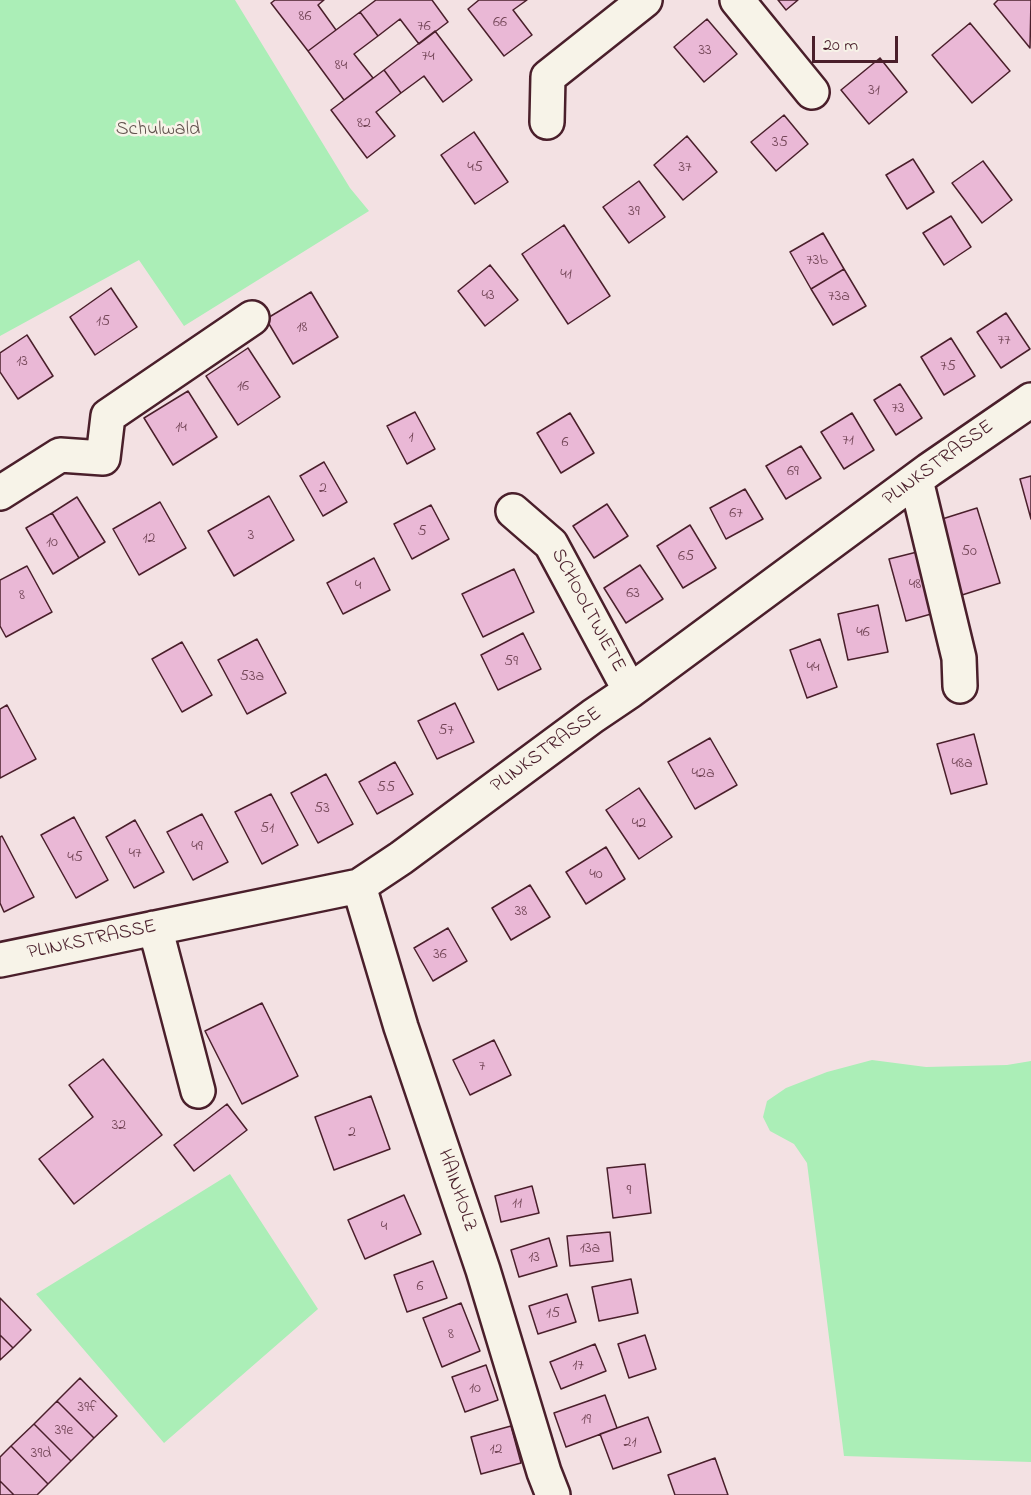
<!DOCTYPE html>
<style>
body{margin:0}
#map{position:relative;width:1031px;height:1495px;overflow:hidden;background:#f3e1e3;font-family:"Indie Flower",sans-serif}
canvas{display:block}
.scale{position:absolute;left:812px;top:36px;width:86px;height:27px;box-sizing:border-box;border:3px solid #4a1f2b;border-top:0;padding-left:8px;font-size:18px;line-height:21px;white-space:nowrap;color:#4a1f2b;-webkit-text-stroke:4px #f7f3e8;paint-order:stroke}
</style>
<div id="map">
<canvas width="1031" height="1495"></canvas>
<div class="scale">20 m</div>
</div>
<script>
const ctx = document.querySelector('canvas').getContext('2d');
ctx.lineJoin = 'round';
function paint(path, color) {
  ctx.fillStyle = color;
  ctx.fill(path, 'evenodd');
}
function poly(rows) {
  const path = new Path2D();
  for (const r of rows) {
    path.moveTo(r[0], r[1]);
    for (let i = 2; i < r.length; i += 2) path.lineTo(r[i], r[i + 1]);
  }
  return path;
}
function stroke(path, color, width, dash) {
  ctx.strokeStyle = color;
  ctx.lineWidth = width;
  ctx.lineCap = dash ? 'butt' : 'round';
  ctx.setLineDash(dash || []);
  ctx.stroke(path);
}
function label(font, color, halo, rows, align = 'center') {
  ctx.font = font + ' "Indie Flower",sans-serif';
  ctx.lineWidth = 5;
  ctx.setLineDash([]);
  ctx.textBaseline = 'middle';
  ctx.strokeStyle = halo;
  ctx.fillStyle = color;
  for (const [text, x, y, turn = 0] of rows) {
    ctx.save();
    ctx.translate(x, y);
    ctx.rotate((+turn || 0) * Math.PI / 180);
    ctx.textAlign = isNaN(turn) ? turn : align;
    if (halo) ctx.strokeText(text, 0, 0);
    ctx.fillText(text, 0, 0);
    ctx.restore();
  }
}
paint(poly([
 [0,0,235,0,350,188,369,211,184,326,139,260,0,336],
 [872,1060,926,1067,1007,1065,1031,1061,1031,1462,844,1456,807,1163,794,1144,770,1131,763,1117,767,1101,786,1088,827,1072],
 [230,1174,318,1309,164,1443,36,1294]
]), '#abeeb7');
const building = poly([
 [275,0,324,0,318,5,336,30,308,51,271,3,275,0],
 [376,0,432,0,448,22,419,44,400,19,378,36,360,12,376,0],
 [479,0,527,0,513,10,532,35,504,56,468,9,479,0],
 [778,0,798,0,786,10,778,0],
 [998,0,1031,0,1030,48,994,4,998,0],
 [360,12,378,36,354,54,373,78,344,100,308,51,360,12],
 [707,19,737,54,704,82,674,47,707,19],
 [970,23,1010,71,972,103,932,55,970,23],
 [435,31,472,80,443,102,424,76,401,93,384,70,435,31],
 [880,58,907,92,869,124,841,90,880,58],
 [384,70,401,93,376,112,395,136,367,158,331,110,384,70],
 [784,115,808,144,776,171,751,142,784,115],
 [474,132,508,182,475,204,441,155,474,132],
 [687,136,717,172,683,200,654,165,687,136],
 [913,159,934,192,907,209,886,175,913,159],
 [983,161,1012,200,982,223,952,183,983,161],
 [639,181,665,217,629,243,603,207,639,181],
 [951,216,971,247,944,265,923,233,951,216],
 [564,225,610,296,568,324,522,254,564,225],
 [823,233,844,269,811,289,790,252,823,233],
 [490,265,518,300,485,326,458,291,490,265],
 [844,269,866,306,833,325,811,289,844,269],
 [111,288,137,327,95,355,70,317,111,288],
 [311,292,338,337,293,364,266,319,311,292],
 [1006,313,1030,349,1001,368,977,332,1006,313],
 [27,335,53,376,18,399,0,372,0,353,27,335],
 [951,338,975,376,944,395,921,357,951,338],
 [248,348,280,397,238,425,206,376,248,348],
 [900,384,922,418,896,435,874,400,900,384],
 [188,391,217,437,173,465,144,418,188,391],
 [415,412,435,449,407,464,387,426,415,412],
 [570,413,594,453,561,473,537,433,570,413],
 [852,413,874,450,844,469,821,432,852,413],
 [801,446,821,478,786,499,766,466,801,446],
 [324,462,347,502,323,516,300,476,324,462],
 [1031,476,1031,519,1020,479,1031,476],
 [745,489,763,519,726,539,710,508,745,489],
 [269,496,294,540,234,576,208,531,269,496],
 [77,497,105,542,79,558,52,513,77,497],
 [160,502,186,548,139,575,113,529,160,502],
 [607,504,628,536,594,558,573,526,607,504],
 [431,505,449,539,412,559,394,524,431,505],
 [977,508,1000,583,962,595,939,520,977,508],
 [52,513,79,558,53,574,26,528,52,513],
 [690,525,716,568,683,588,657,546,690,525],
 [925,550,942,611,906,621,889,559,925,550],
 [374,558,390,590,343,614,327,583,374,558],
 [640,565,663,599,626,623,604,588,640,565],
 [27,566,52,612,6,637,0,626,0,580,27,566],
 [514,569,534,612,483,637,462,594,514,569],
 [878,605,888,652,848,660,838,614,878,605],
 [523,633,541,669,498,690,481,655,523,633],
 [257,639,286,693,247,714,218,660,257,639],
 [820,639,837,687,807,698,790,650,820,639],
 [182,642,212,695,182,712,152,659,182,642],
 [455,703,474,742,437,759,418,721,455,703],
 [7,705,36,759,0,778,0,709,7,705],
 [974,734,987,784,951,794,937,744,974,734],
 [710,738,737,785,695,809,668,762,710,738],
 [395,762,413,794,377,814,359,782,395,762],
 [326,774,353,824,318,843,291,793,326,774],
 [639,788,672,837,639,859,606,810,639,788],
 [271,794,298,845,262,864,235,812,271,794],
 [202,814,228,862,193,880,167,832,202,814],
 [74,817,108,880,76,898,41,835,74,817],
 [135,820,164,872,134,888,106,837,135,820],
 [2,836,34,897,4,912,0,903,0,837,2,836],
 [606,847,625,879,586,904,566,872,606,847],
 [530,885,550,917,511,940,492,908,530,885],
 [448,928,467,961,433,981,414,948,448,928],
 [262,1003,298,1076,242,1104,205,1031,262,1003],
 [494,1040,511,1075,470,1095,453,1060,494,1040],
 [103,1059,162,1135,74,1204,39,1159,93,1117,69,1085,103,1059],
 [371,1096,390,1149,334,1170,315,1117,371,1096],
 [227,1104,247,1130,194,1171,174,1145,227,1104],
 [645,1164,651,1213,613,1218,607,1168,645,1164],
 [532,1186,539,1213,501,1222,495,1196,532,1186],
 [404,1195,421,1234,365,1259,348,1220,404,1195],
 [610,1232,613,1261,570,1266,567,1236,610,1232],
 [549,1238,557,1266,519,1277,511,1250,549,1238],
 [433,1261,447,1298,407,1312,394,1275,433,1261],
 [631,1279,638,1313,599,1321,592,1287,631,1279],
 [567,1294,576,1322,538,1334,529,1306,567,1294],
 [0,1298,31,1330,13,1348,0,1335,0,1298],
 [461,1303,480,1351,442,1367,423,1318,461,1303],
 [0,1335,13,1348,0,1360,0,1335],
 [645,1335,656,1369,629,1378,618,1344,645,1335],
 [595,1344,606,1371,561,1389,550,1362,595,1344],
 [486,1365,498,1400,465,1412,452,1377,486,1365],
 [80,1378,117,1416,94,1438,57,1401,80,1378],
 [605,1395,617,1428,566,1447,554,1413,605,1395],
 [57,1401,94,1438,71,1461,34,1424,57,1401],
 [648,1417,661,1452,613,1469,600,1434,648,1417],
 [34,1424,71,1461,48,1484,11,1446,34,1424],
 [511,1426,521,1463,481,1474,471,1437,511,1426],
 [11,1446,48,1484,37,1495,14,1495,0,1481,0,1457,11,1446],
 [715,1458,728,1495,675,1495,668,1475,715,1458],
 [0,1481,14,1495,0,1495,0,1481]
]);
paint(building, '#eab8d6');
stroke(building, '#4a1f2b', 1.5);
const minor = poly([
 [737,0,812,92],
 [547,122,548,77,645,0],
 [916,480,959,658,960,686],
 [0,493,60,455,103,458,108,416,252,318],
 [513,511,551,544,630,691],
 [359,886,401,1027,483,1270,544,1472,553,1495],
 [154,928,160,946,198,1091],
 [0,960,359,886,401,858,593,716,630,691,929,470,1031,400]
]);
stroke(minor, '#4a1f2b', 38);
stroke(minor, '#f7f3e8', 33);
label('16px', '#724556', null, [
 ["86",305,17],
 ["66",500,23],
 ["76",424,27],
 ["33",705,51],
 ["74",428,57],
 ["84",341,66],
 ["31",874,91],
 ["82",364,124],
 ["35",780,143],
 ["45",475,168],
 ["37",685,168],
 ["39",634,212],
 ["73b",817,261],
 ["41",566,275],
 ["43",488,296],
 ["73a",839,297],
 ["15",103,322],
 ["18",302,328],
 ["77",1004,341],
 ["13",22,362],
 ["75",948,367],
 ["16",243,387],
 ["73",898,409],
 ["14",181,428],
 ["1",411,438],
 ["71",848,441],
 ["6",565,443],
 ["69",793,472],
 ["2",323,489],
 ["67",736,514],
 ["5",422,532],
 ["3",251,536],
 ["12",149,539],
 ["10",52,543],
 ["50",969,552],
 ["65",686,557],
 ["48",915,585],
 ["4",358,586],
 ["63",633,594],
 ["8",22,596],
 ["46",863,633],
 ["59",511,662],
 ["44",813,668],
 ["53a",252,677],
 ["57",446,731],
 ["48a",962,764],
 ["42a",703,774],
 ["55",386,788],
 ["53",322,809],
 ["42",639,824],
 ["51",267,829],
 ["49",197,847],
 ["47",135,854],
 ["45",75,858],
 ["40",596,875],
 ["38",521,912],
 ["36",440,955],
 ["7",482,1067],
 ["32",119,1126],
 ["2",352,1133],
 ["9",629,1191],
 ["11",517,1204],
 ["4",384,1227],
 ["13a",590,1249],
 ["13",534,1258],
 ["6",420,1287],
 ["15",553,1314],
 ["8",451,1335],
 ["17",578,1366],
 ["10",475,1389],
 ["39f",87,1408],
 ["19",586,1420],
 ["39e",64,1431],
 ["21",630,1443],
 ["12",496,1450],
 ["39d",41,1454]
]);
label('20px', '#62534e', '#f7f3e8', [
 ["Schulwald",158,131]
]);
label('20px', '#4a1f2b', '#f7f3e8', [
 ["PLINKSTRASSE",939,464,-36],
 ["SCHOOLTWIETE",587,611,62],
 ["PLINKSTRASSE",547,751,-36],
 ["PLINKSTRASSE",92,941,-12],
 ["HAINHOLZ",456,1191,71]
]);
</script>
